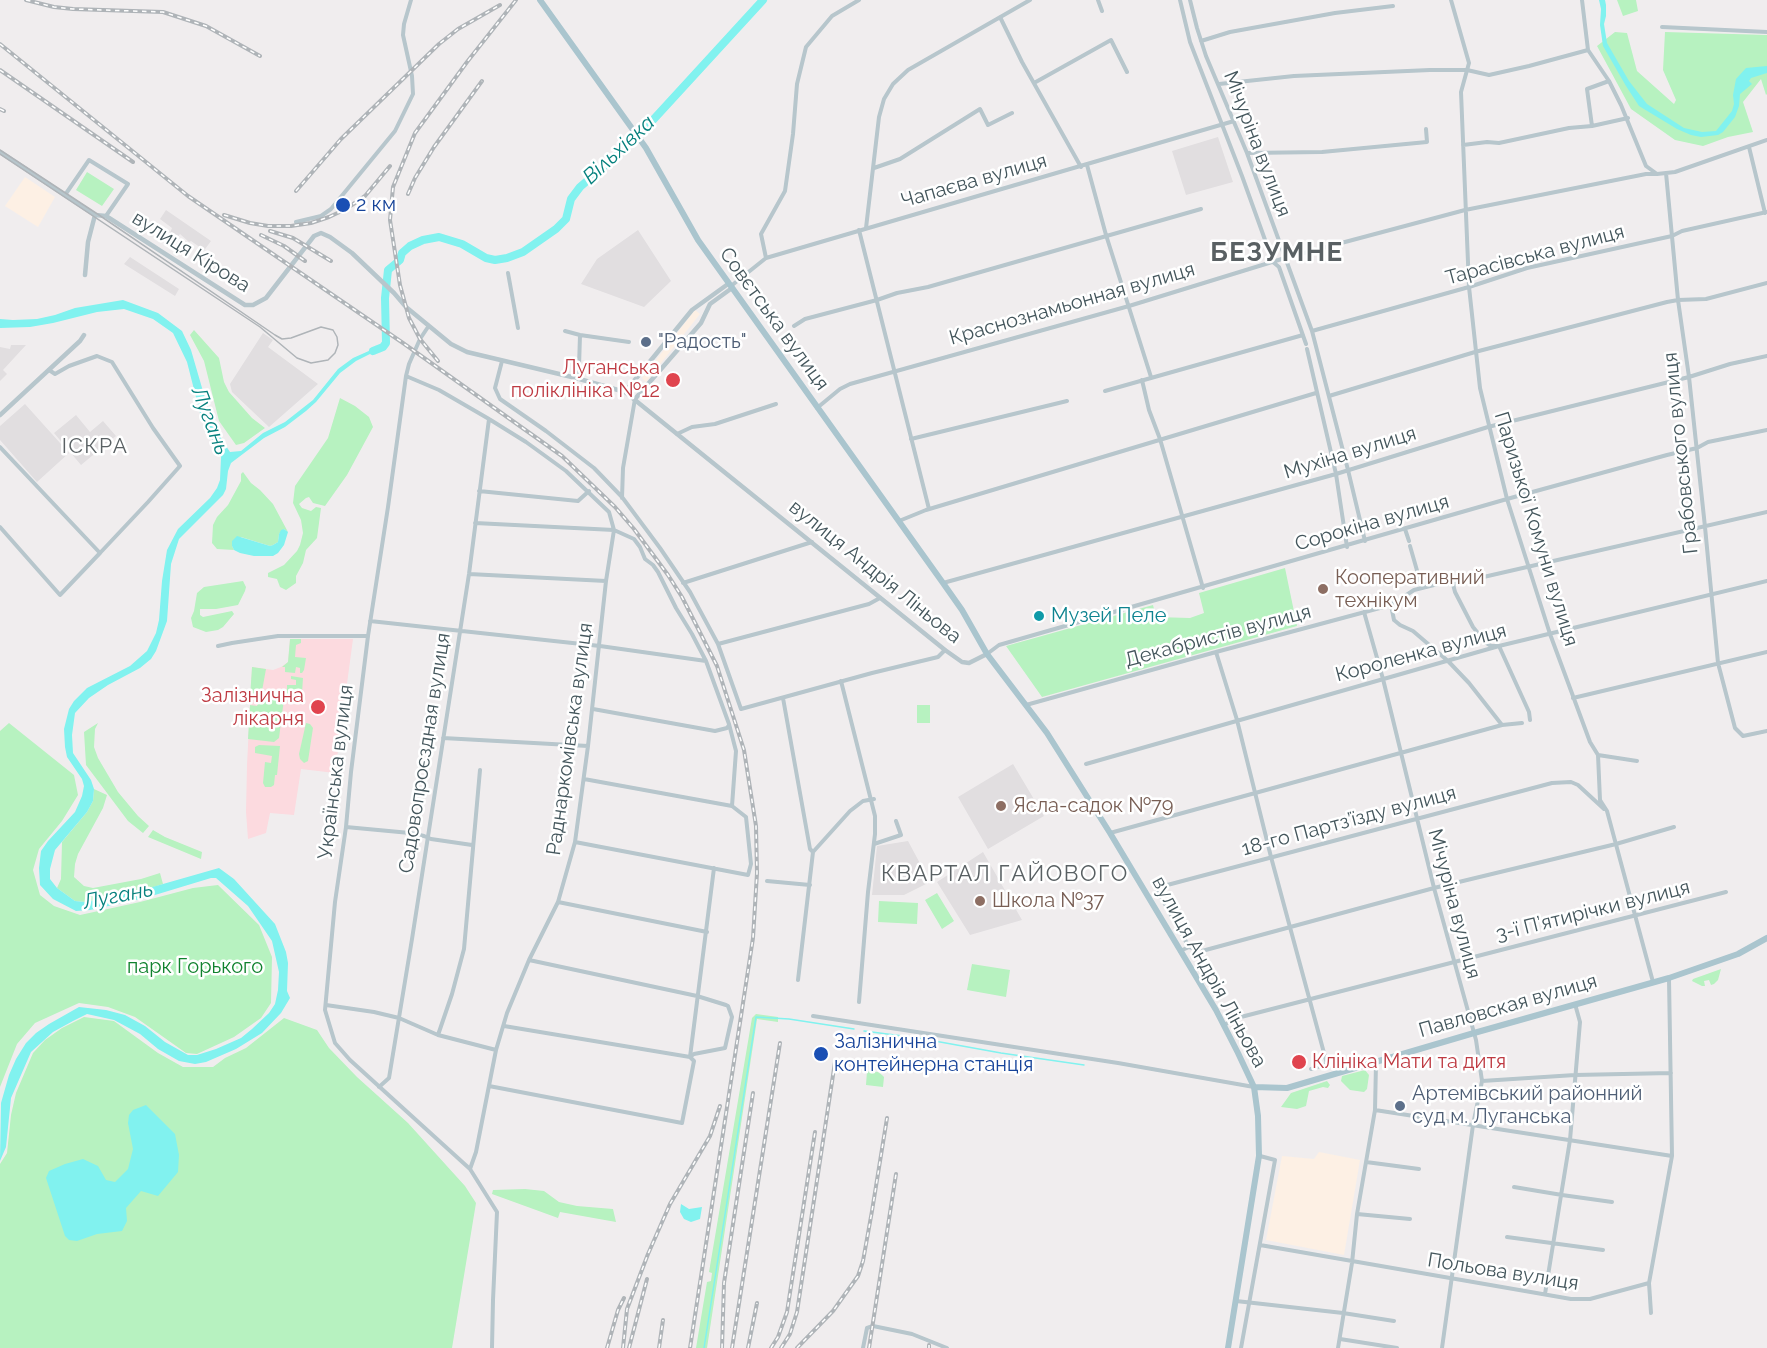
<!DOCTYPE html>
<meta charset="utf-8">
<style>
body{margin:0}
canvas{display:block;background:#f0edee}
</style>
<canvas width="1767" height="1348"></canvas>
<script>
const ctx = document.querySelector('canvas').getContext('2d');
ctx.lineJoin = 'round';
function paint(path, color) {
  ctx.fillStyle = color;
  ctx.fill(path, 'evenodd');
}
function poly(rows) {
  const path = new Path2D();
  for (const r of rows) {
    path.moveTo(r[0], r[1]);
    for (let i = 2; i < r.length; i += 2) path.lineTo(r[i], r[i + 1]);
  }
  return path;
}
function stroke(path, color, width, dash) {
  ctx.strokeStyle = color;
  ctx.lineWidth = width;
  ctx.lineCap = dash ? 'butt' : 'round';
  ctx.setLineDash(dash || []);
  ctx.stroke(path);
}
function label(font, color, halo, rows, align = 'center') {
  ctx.font = font + ' Raleway,sans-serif';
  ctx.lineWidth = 5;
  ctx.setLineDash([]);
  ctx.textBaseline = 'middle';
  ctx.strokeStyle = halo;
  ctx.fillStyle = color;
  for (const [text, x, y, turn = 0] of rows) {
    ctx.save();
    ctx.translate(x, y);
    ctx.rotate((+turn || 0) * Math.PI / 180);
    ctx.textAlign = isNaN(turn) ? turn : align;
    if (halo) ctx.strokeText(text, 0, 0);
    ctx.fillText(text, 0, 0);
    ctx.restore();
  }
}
paint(poly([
 [25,177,55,197,38,227,5,206],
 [695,310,700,314,646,382,642,378],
 [1319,1152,1360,1160,1344,1255,1266,1240,1282,1156,1314,1159]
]), '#fdf0e4');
paint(poly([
 [1218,137,1233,182,1186,195,1172,151],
 [166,210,211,241,200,256,197,254,201,248,191,241,189,242,180,234,177,238,170,233,172,228,160,219],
 [638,230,671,281,644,307,581,284,597,259],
 [130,257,179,289,175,296,124,264],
 [263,333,273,340,268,347,318,384,269,427,232,392,230,384],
 [11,345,26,345,3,370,7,374,0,381,0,347,10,349],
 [25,404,69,453,37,482,0,440,0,426],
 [76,415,90,432,103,421,116,436,81,465,54,433],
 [1013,764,1044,816,988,849,958,797],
 [908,841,930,882,904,895,872,895,877,846],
 [983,852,1022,920,970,935,937,882]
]), '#e1dee0');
paint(poly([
 [290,639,353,639,335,773,301,769,294,815,270,813,266,833,248,839,246,812,247,765,252,667,273,670,281,667,288,662]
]), '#fcdadf');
paint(poly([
 [1617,0,1636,0,1638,11,1623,16],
 [1615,32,1627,33,1637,71,1674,104,1676,100,1663,70,1665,32,1767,35,1767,94,1766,95,1761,79,1743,102,1753,132,1728,137,1703,146,1675,140,1631,109,1597,46],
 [87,172,114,189,102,206,76,190],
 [194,330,219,358,224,382,229,392,252,418,265,428,244,443,236,445,219,421,204,361,190,335],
 [340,398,355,406,369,417,373,427,347,475,325,506,313,503,309,497,306,498,299,504,302,508,311,511,316,507,321,508,317,538,306,550,303,563,296,576,296,583,286,590,280,587,277,579,268,577,268,573,284,565,297,551,300,545,303,533,301,520,293,503,295,486,328,438],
 [243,472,251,483,260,490,273,504,288,532,284,529,279,534,278,542,273,545,270,546,241,537,232,546,234,550,217,549,212,543,213,525,217,517,228,505,241,481,241,474],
 [1285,568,1297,626,1236,643,1042,697,1006,646,1153,605,1156,617,1190,618,1204,613,1199,593],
 [243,581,246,587,245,591,238,605,216,609,200,609,200,615,203,617,232,611,234,614,223,627,218,630,206,632,193,627,191,618,194,611,197,593,204,587],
 [290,639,301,639,301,643,296,645,295,657,306,658,304,670,302,673,300,673,300,668,296,667,295,673,285,672,285,667,282,667,288,662],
 [252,667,266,669,262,691,256,697,250,698],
 [291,676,303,678,302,693,299,696,287,694,287,685,296,685,296,680,291,679],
 [264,695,281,697,284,699,279,738,274,742,248,739,250,705,257,706,260,698],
 [917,705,930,705,930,723,917,723],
 [9,723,74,775,78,795,62,821,39,849,33,870,40,895,54,906,80,915,140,902,193,888,218,885,259,925,272,957,271,1003,261,1018,234,1037,197,1054,186,1053,135,1017,108,1007,79,1003,35,1023,17,1044,0,1087,0,731],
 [98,723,95,729,94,747,98,758,118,792,138,816,149,826,143,833,128,821,86,765,84,732],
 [306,723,310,724,313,728,308,761,304,763,300,759,299,754],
 [259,745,280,746,277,775,275,775,274,785,271,787,265,787,263,783,265,762,271,763,272,756,255,753,255,747],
 [94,789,107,795,103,808,78,854,75,864,74,877,84,886,93,888,141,879,160,873,163,884,135,893,85,902,75,901,57,888,61,879,62,842,87,812,93,801],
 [153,830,165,837,202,852,201,859,148,837],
 [937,893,954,921,942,929,925,900],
 [879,901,918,903,917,924,878,922],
 [972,964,1010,970,1006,997,967,990],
 [1721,969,1718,980,1714,984,1711,985,1709,980,1704,981,1705,986,1702,986,1692,981,1693,979],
 [756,1014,778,1017,778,1022,757,1019,707,1348,696,1348,707,1282,711,1281,712,1273,709,1272,752,1018],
 [84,1017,114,1021,158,1053,183,1067,213,1067,225,1058,246,1048,284,1018,317,1030,329,1048,357,1077,408,1123,465,1186,476,1203,452,1348,0,1348,0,1164,7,1153,11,1115,16,1093,33,1053,45,1040,62,1028],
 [1365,1070,1369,1075,1367,1089,1364,1092,1350,1090,1341,1081,1342,1076],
 [867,1071,878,1072,882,1075,884,1077,883,1087,866,1085],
 [1327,1081,1330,1085,1328,1088,1323,1087,1309,1091,1306,1106,1297,1109,1281,1107,1291,1093],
 [525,1189,544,1191,559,1202,577,1206,613,1209,616,1222,560,1212,558,1218,492,1194,493,1190]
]), '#b7f2c0');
paint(poly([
 [1599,0,1605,0,1606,5,1606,16,1604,24,1607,43,1629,81,1647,104,1684,128,1702,132,1716,131,1732,111,1734,104,1733,95,1736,79,1746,68,1767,66,1767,73,1751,78,1749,81,1752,84,1740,94,1739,106,1735,117,1723,132,1718,135,1701,137,1691,135,1677,129,1639,106,1626,86,1603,46,1600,25,1601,9],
 [123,300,158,313,182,331,191,350,207,405,222,440,230,452,241,451,263,433,285,422,313,400,338,369,353,358,380,346,380,349,356,361,340,373,316,402,306,411,285,427,264,438,231,463,228,471,226,489,223,495,179,539,171,564,167,621,156,651,151,659,140,668,108,685,89,698,75,713,72,735,73,753,91,780,94,789,93,801,87,812,55,850,50,869,50,879,57,888,75,901,85,902,135,892,219,868,234,879,275,924,286,952,288,963,287,991,290,998,281,1013,262,1033,236,1049,206,1062,195,1064,179,1061,158,1049,140,1034,114,1020,87,1014,73,1021,53,1032,31,1052,11,1098,6,1147,0,1161,1,1103,9,1075,16,1059,26,1043,36,1033,49,1024,79,1007,106,1010,125,1015,145,1026,165,1042,181,1051,188,1055,197,1055,216,1049,241,1038,252,1029,269,1013,275,1004,278,990,279,972,272,941,248,906,216,878,211,878,145,898,90,910,76,911,53,899,40,885,39,868,41,851,48,841,75,812,82,796,84,786,82,779,67,757,65,747,64,729,69,709,74,701,87,688,130,666,147,651,156,633,159,620,162,581,167,550,178,529,210,498,217,488,220,480,221,457,200,413,187,362,173,333,153,319,124,309,97,312,53,323,30,327,0,328,0,319,13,320,37,319,55,315,75,308],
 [284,529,288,532,284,545,278,553,273,556,254,556,240,553,234,550,232,546,232,541,237,536,270,546,273,545,278,542,279,534,281,530],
 [146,1105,175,1134,179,1155,178,1172,158,1196,141,1191,126,1208,127,1221,122,1231,97,1234,77,1241,69,1240,65,1236,46,1178,49,1171,65,1164,83,1159,98,1166,106,1180,115,1182,128,1169,133,1149,128,1123,129,1115,133,1110],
 [681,1204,689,1209,702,1207,700,1219,691,1222,684,1219,680,1212]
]), '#81f2ef');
stroke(poly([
 [864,1031,918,1038,1001,1053,1084,1065],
 [704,1348,756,1017,789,1019,854,1029]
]), '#81f2ef', 1.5);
stroke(poly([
 [373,351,383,347,386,343,385,298,388,270,400,260,402,253,410,246,423,240,439,237,462,244,486,258,495,260,507,258,523,252,556,229,566,219,571,199,580,187,616,156,653,120,763,0]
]), '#81f2ef', 8);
stroke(poly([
 [1098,0,1102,11],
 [1180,0,1190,42,1242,176,1273,262,1279,267,1306,344],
 [1190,0,1197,28,1206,56,1247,153,1312,331,1348,470,1365,541],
 [1451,0,1469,63,1461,92,1469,287,1480,388,1507,499,1550,634,1590,742,1598,755,1600,800,1607,811,1653,982],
 [1582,0,1588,50,1609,81,1621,105,1646,166,1657,174],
 [1000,17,1022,62,1081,167],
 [1662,27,1767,32],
 [1201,41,1230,32,1335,13,1393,6],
 [1034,83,1111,40,1127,72],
 [1219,84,1294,76,1430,70,1467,70,1489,75,1529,66,1588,50],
 [1592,126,1587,89,1609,81],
 [1463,145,1487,142,1499,143,1569,128,1592,126,1628,118],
 [1749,147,1765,213],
 [1247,153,1322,152,1427,142,1426,129],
 [1087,165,1106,235,1151,377],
 [874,168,900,159,980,109,988,125,1012,113],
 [1666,173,1678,300,1689,377,1705,527,1718,663,1735,728,1743,736,1767,731],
 [65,195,89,160,128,184,106,216],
 [296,222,321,216,331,209,395,131,413,94,412,76,403,35,404,24,411,0],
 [866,228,879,117,884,99,893,84,908,70,1030,0],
 [859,230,929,509],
 [766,258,761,234,785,191,793,134,797,84,806,47,832,16,859,0],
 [508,273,518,328],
 [731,286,766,258,1234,121],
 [794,326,805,319,877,300,897,293,928,287,1201,209],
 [428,327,420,339,409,364,406,376,388,507,368,636,351,772,346,827,335,902,325,1010,335,1043,350,1060,470,1169,497,1212,493,1300,492,1348],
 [565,331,580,335,629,342],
 [1312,331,1469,287,1527,268,1672,236,1682,231,1767,212],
 [1307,349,1336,474,1347,547],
 [502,361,495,388,500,399,546,431,594,468,622,497,660,548,690,592,718,644,741,709,872,673,938,657,945,650],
 [406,376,439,390,489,419,526,442,566,471,609,512,614,530,606,581,588,746,575,842,558,902,529,960,507,1013,496,1050,476,1152,470,1169],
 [576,378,579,367,580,335],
 [1142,380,1149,410,1160,439,1203,588],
 [1105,391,1303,335],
 [1329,396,1475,352,1667,302,1678,300,1706,299,1767,283],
 [817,408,840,389,850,384,1129,306,1285,258,1465,210,1646,174,1657,174,1675,172,1767,140],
 [677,434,692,427,715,424,776,404],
 [911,439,1067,401],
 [0,447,100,553,148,502,180,466,153,428,112,362,97,356,69,366,55,374,49,370],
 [479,491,578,501,589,491],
 [622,498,623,468,635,399],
 [899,521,926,510,1316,393],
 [475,523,614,530,634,539,640,547,645,559,653,565,658,572,676,608,692,634,706,661,729,724,736,751,732,806,746,817,751,864,748,875,575,842],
 [0,527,60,595,100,553],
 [1405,529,1409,541],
 [1410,546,1422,588],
 [469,574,606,581],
 [683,583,812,542],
 [943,583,1336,474,1488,427,1689,377,1730,364,1767,356],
 [1453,584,1455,592,1473,627,1485,642,1491,646,1499,646,1529,712,1530,720],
 [1391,605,1394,620,1400,625,1413,631,1448,661,1469,683,1502,725],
 [1364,612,1383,679,1434,888,1476,1040,1482,1081,1473,1125,1442,1348],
 [370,621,600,646,706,661],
 [718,644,869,604,880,598],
 [218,646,232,643,278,636,368,636],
 [1216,652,1237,720,1271,857,1327,1064,1311,1069],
 [987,654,999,645,1507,499,1667,455,1697,448,1708,442,1767,430],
 [841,681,875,816,875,834,868,892,859,1002],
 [783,698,810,849,813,852,798,980],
 [1573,698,1767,652],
 [1026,705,1216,652,1391,605,1414,590,1442,583,1453,584,1767,512],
 [593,709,715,731,727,728,729,725],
 [443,738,588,746],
 [1598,755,1637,761],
 [1086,764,1499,646,1767,581],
 [584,779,732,806],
 [346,827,410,833,424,836,431,839,472,845],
 [1110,833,1502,725,1522,723],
 [874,844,901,835,896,821],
 [813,852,850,811,863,801,874,799],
 [767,881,810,885],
 [558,902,707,932],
 [1189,947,1156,888,1552,783,1571,782,1578,785,1604,809],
 [1180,951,1189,947,1202,951,1434,888,1616,844,1674,827],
 [326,1005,374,1012,399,1018,438,1035,496,1050],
 [813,1016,1118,1063,1254,1087],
 [1224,1025,1237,1018,1726,892],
 [504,1026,690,1057,694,1054,725,1048,732,1017,728,1006,726,1005,697,996,529,960],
 [438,1035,452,994,464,949,480,770],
 [1482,1081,1575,1075,1671,1073],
 [489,1086,682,1123,694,1061,690,1057,714,868],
 [379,1087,389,1078,412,939,469,574,489,419],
 [1375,1110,1672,1156],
 [1366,1162,1419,1169],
 [1514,1187,1562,1195,1612,1202],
 [1357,1214,1410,1219],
 [1507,1237,1603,1250],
 [1260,1245,1571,1299,1590,1299,1649,1283],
 [1545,1294,1570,1140,1580,1022,1575,1004],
 [1236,1301,1343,1313,1394,1321],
 [1651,1313,1649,1283,1672,1156,1669,979],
 [1340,1339,1397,1348],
 [863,1348,867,1328,873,1326,912,1334,947,1348],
 [1241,1348,1275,1160,1260,1156],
 [1338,1348,1352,1263,1357,1214,1375,1110,1376,1063]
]), '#b7c6cc', 4);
stroke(poly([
 [0,152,95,215,106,216,245,305,253,305,266,298,314,236,321,233,330,237,352,253,394,293,406,307,451,344,467,352,576,378,625,392,945,650,962,662,969,663,987,654],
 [85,275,88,242,95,215],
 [625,392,692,310,728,284],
 [635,399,701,323,710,304,732,288],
 [0,415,80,341,84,335]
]), '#b7c6cc', 4.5);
stroke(poly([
 [540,0,646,148,698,240,943,583,962,610,987,654,1047,733,1110,833,1216,1010,1238,1053,1254,1087,1258,1116,1259,1156,1228,1348],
 [1254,1087,1287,1088,1474,1033,1669,978,1738,954,1767,938]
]), '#aac5ce', 6);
stroke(poly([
 [0,150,99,215,275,335,282,339,291,338,321,327,333,330,337,337,338,345,335,353,328,360,311,363,297,358,260,327,0,154]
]), '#afb4b8', 1.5);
const rail = poly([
 [26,0,54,7,73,9,163,12,206,26,260,56],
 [0,44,188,196,403,343,562,456,615,507,634,529,668,575,682,597,717,666,744,750,756,826,757,873,753,938,690,1348],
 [0,70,133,162],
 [0,109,4,111],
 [296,191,341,139,439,44,458,29,500,5],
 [408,194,415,178,434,147,482,81],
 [224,215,250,223,268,226,291,226,311,223,329,217,346,209,365,196,390,166],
 [270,231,293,238,331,261],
 [261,235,284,246,305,261],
 [438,361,420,339,409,318,400,285,390,220,393,187,415,133,467,62,516,0],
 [607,1348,618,1310,624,1298],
 [623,1348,627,1309,648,1254,670,1204,710,1136,720,1106],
 [629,1348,647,1279],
 [659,1348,663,1320],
 [722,1348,724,1283,753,1093],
 [732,1348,780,1043],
 [748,1348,757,1303],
 [771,1348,778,1337,787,1312,815,1132],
 [781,1348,790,1334,797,1312,835,1062],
 [797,1348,833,1311,858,1276,863,1261,872,1211,887,1118],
 [869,1348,896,1174],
 [929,1348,929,1345]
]);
stroke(rail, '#afb4b8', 4);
stroke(rail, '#fff', 1.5, [4.5]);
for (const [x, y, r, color] of [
 [343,205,8,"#1a4fb4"],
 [646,342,6,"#5c6f8a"],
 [673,380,8,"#e0444e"],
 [1323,589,6,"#8d6e63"],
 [1039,616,6,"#0f9aa8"],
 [318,707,8,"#e0444e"],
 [1001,806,6,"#8d6e63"],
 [980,901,6,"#8d6e63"],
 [821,1054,8,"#1a4fb4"],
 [1299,1062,8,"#e0444e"],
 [1400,1106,6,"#5c6f8a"]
]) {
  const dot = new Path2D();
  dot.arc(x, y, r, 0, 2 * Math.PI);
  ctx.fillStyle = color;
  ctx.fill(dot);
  stroke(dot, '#fff', 2);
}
label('20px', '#44565c', '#fff', [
 ["Мічуріна вулиця",1257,144,69],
 ["Чапаєва вулиця",974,181,-16],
 ["вулиця Кірова",191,252,32],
 ["Тарасівська вулиця",1535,255,-15],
 ["Краснознамьонная вулиця",1072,304,-16],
 ["Совєтська вулиця",774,319,54],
 ["Мухіна вулиця",1350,453,-17],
 ["Грабовського вулиця",1681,453,-96],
 ["Сорокіна вулиця",1372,523,-16],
 ["Паризької Комуни вулиця",1536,529,73],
 ["вулиця Андрія Ліньова",875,572,39],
 ["Декабристів вулиця",1218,636,-15],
 ["Короленка вулиця",1421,653,-15],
 ["Раднаркомівська вулиця",570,739,-82],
 ["Садовопроєздная вулиця",425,753,-81],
 ["Українська вулиця",336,772,-83],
 ["18-го Партз’їзду вулиця",1349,821,-15],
 ["Мічуріна вулиця",1454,904,75],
 ["3-ї П’ятирічки вулиця",1593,911,-14],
 ["вулиця Андрія Ліньова",1209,972,61],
 ["Павловская вулиця",1508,1006,-16],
 ["Польова вулиця",1503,1272,9]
]);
label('20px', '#164399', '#fff', [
 ["2 км",356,205],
 ["Залізнична",834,1042],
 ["контейнерна станція",834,1065]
], 'left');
label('20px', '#4e5e75', '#fff', [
 ["\"Радость\"",658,342],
 ["Артемівський районний",1412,1094],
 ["суд м. Луганська",1412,1117]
], 'left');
label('20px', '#be3a42', '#fff', [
 ["Луганська",660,368],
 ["поліклініка №12",660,391],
 ["Залізнична",304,696],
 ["лікарня",304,719],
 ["Клініка Мати та дитя",1312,1062,"left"]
], 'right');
label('20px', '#785e54', '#fff', [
 ["Кооперативний",1335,578],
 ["технікум",1335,601],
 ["Ясла-садок №79",1013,806],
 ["Школа №37",992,901]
], 'left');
label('20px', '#0d838f', '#fff', [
 ["Музей Пеле",1051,616]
], 'left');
label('20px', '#10822e', '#fff', [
 ["парк Горького",195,967]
]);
label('italic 21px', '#06817e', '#fff', [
 ["Вільхівка",619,150,-43],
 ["Лугань",210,421,69],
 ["Лугань",118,896,-11]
]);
ctx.letterSpacing = '1.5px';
label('21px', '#596063', '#fff', [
 ["ІСКРА",95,447]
]);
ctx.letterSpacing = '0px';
ctx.letterSpacing = '1.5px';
label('22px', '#596063', '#fff', [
 ["КВАРТАЛ ГАЙОВОГО",1005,874]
]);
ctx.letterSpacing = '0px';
ctx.letterSpacing = '1.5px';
label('bold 26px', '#596063', '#fff', [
 ["БЕЗУМНЕ",1277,253]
]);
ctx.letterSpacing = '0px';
</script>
